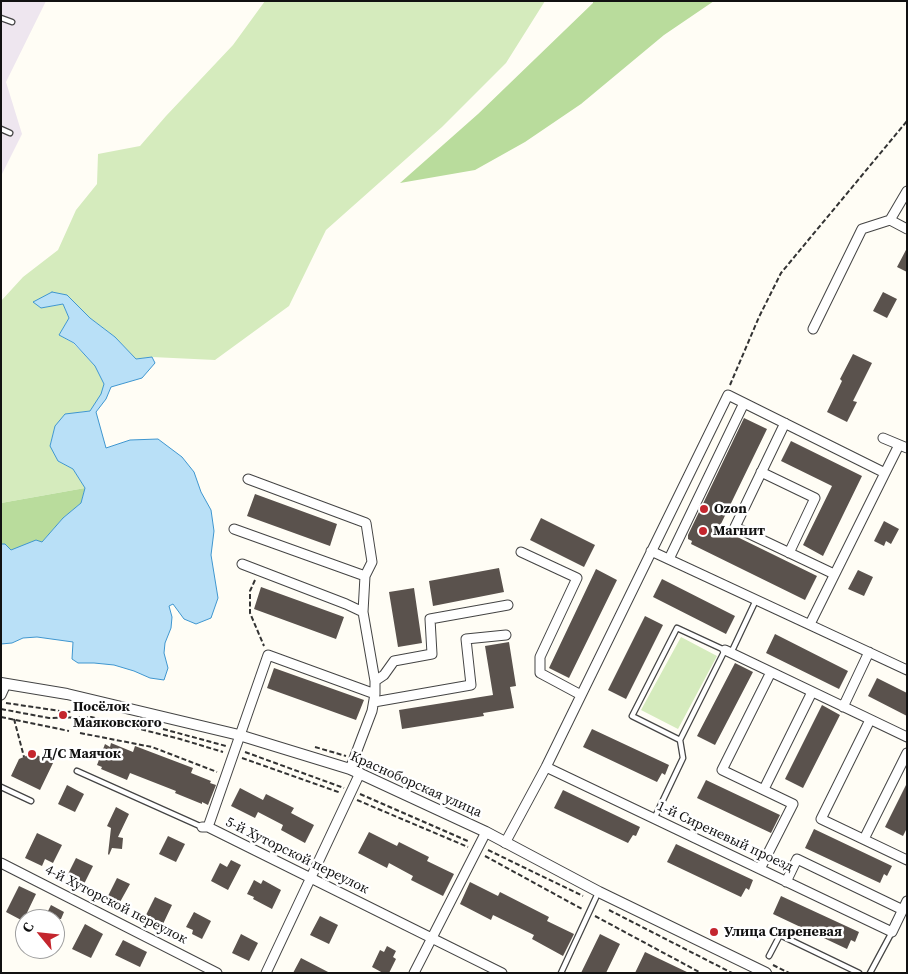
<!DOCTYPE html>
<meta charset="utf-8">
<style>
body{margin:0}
#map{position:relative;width:908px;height:974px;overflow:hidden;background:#fffdf5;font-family:"Source Serif 4",serif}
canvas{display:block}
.frame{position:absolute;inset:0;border:2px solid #111;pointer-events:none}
.north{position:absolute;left:15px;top:909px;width:50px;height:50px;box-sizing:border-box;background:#fff;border:1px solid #a0a0a0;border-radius:50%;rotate:298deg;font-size:14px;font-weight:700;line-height:20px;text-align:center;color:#111}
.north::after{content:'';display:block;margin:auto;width:18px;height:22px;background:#c4262e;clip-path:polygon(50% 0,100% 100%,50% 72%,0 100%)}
</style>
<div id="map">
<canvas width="908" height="974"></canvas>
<div class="frame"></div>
<div class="north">С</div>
</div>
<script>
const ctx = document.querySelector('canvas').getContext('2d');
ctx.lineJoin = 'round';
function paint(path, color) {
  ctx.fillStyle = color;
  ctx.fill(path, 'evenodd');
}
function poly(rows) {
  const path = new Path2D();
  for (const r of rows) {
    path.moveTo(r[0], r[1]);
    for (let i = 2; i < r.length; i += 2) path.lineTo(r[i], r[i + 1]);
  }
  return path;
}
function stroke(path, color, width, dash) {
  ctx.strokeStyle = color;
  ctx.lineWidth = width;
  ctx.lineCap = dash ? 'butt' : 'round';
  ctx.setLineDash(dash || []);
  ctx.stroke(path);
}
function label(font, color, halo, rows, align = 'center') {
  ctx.font = font + ' "Source Serif 4",serif';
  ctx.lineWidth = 5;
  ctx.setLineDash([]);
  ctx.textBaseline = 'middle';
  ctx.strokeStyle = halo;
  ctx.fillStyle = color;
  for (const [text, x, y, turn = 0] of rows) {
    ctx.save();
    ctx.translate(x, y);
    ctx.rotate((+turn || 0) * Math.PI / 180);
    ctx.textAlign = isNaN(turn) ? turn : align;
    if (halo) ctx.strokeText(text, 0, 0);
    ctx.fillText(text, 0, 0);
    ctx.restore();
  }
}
paint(poly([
 [1,1,46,1,6,82,22,134,1,176]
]), '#eee6ef');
paint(poly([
 [265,1,545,1,506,63,442,127,326,230,289,306,215,360,152,357,136,359,115,337,90,318,67,295,34,302,41,308,63,304,69,318,59,335,73,343,95,366,104,384,102,394,90,411,80,412,55,426,50,445,58,461,73,469,85,488,1,503,1,301,23,277,58,250,76,210,97,184,98,154,140,146,166,116,233,45],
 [681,637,717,656,678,729,641,710]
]), '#d5ebbd');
paint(poly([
 [593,1,714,1,664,35,581,104,525,142,475,170,400,183,478,114,593,3],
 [85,488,81,503,63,518,42,542,11,550,5,544,1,544,1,503]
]), '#b9dc9c');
const water = poly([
 [52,292,67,295,90,318,115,337,136,359,152,357,155,363,142,378,111,387,106,399,96,412,106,448,130,440,158,439,182,457,194,472,201,492,211,510,214,531,211,555,218,598,211,618,196,624,184,619,173,604,169,606,172,617,171,628,165,643,164,653,168,668,164,680,150,678,134,671,114,665,94,663,78,663,72,659,73,642,37,637,23,638,12,643,1,644,1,544,5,544,11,550,36,540,42,542,63,518,81,503,85,488,73,469,58,461,50,446,55,426,65,414,90,411,101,394,104,384,95,366,74,343,59,335,69,318,63,304,41,308,33,302,52,292]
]);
paint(water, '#b9e0f7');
stroke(water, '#3f96cf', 1);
paint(poly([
 [907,248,907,272,897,267],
 [883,292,897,299,887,318,873,311],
 [853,354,872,363,853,401,857,402,847,422,827,412,842,381,840,379],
 [744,418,767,429,719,528,817,576,805,600,691,544,692,541,688,539,688,535],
 [791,441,862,476,823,556,803,545,832,486,781,461],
 [255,494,337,524,330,546,247,516],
 [541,518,595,545,584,567,530,540],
 [884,521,899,529,891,544,886,541,884,546,874,541],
 [499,568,504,592,433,606,429,581],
 [596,569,617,580,569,678,549,668],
 [858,570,873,577,864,596,848,589],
 [662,579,735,616,726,634,653,597],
 [261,587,344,617,336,639,254,609],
 [414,588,422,643,398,647,389,592],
 [645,616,663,625,626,699,608,690],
 [775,634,848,671,839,689,766,653],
 [509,642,516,686,510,687,514,708,483,713,484,716,402,729,399,710,493,695,485,646],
 [735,663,753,672,715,745,697,736],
 [274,668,364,700,356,720,267,688],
 [877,678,907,693,907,716,868,696],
 [822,705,840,715,803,788,785,779],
 [592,729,669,765,665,775,662,773,657,782,583,747],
 [111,743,133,752,135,746,193,768,191,773,211,781,210,783,216,785,208,805,202,802,202,804,175,793,176,791,130,773,127,780,101,769,102,767,97,765,105,744,110,747],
 [33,753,53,763,40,790,11,776,19,759],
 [706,780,780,815,771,833,697,798],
 [907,783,907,828,903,836,885,827],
 [67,785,84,794,75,812,58,804],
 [240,788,263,800,266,794,294,808,291,813,314,825,305,843,281,830,283,825,258,812,255,818,231,806],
 [563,790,640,827,636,836,633,835,628,843,554,808],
 [116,807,129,814,118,837,123,838,122,849,112,848,109,855,108,854,111,828,107,826],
 [814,829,892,866,887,876,884,874,880,883,805,848],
 [369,832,397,846,399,842,429,857,427,861,454,874,443,896,411,880,413,876,389,863,387,868,358,853],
 [37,833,62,845,53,863,45,859,42,866,25,858],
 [168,836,185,844,176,862,159,854],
 [676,844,753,880,749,890,746,888,741,897,667,862],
 [76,858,93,866,84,884,67,876],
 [231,860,241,865,228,890,211,881,220,863,227,867],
 [117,878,130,884,120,902,108,896],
 [254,880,261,884,263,880,281,890,272,909,253,899,254,897,247,894],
 [470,882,498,896,500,892,549,917,547,921,574,934,563,956,532,939,534,935,493,915,491,920,460,904],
 [19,886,36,894,23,921,6,912],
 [781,896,859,932,855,942,851,940,847,949,773,914],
 [155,897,172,905,163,924,146,915],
 [51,905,64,912,61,919,44,919],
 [194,912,211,921,202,939,192,934,193,930,186,927],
 [320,916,338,925,329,944,310,935],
 [85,924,103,934,91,958,72,949],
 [241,934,258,943,249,961,232,953],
 [600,934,620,944,606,973,581,973],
 [123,940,147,952,140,967,115,955],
 [387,946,396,951,393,957,396,959,389,973,383,973,372,967,380,950,384,952],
 [645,952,689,973,635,973],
 [301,958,330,973,293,973]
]), '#5a524d');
const service = poly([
 [1,18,12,22],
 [1,129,10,133],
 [725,650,680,740,632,716,677,628,731,653,756,600],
 [77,771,202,827],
 [1,787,31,801],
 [654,819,683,758,680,740],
 [769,956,780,935,859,973],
 [561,973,598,893],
 [870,973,892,932]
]);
const minor = poly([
 [890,220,907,229],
 [813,329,862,229,890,220,907,191],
 [785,423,735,527,834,574],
 [883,438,907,448],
 [761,472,815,498,789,553],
 [885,473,899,445],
 [248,479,366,523,372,562,365,576],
 [234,529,365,576,363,612],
 [651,551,907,670],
 [521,552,577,578,540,657,540,673,581,695],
 [669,559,744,403],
 [242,564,346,604,363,612,375,681,375,694,372,711,350,769],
 [725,650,907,737],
 [1,695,6,684],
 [374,702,471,685,466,639,506,635],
 [843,707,869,652],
 [870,720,821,819,907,860],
 [546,767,892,932,907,901],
 [764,789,812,692],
 [202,827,208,827,502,973],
 [208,827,268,655,375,694,375,681,384,675,394,661,432,654,430,619,508,605],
 [864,839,907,753],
 [505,843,546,767,728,395,885,473,810,624],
 [1,863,217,973],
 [760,869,793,804,722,770,771,672],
 [786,882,797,859,903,910],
 [266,973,360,773],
 [414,973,486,832]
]);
const tertiary = poly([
 [1,683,67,694,239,735,350,769,486,832,599,892,766,973]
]);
stroke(service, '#444', 7);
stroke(minor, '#444', 11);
stroke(tertiary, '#444', 12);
stroke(poly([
 [730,385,759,317,781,273,907,121],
 [255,580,250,591,250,613,264,646],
 [6,703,67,712,91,711],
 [1,709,49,718,91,717,180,739,223,752],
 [1,717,69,731],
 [14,719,24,757],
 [163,729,226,746],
 [80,733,152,747,217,772],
 [315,747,346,756],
 [245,752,344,788],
 [242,758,341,793],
 [360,794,470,842],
 [357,800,468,847],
 [488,850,583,896],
 [485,856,582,909],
 [609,910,732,973],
 [595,916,701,973],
 [773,965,789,973]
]), '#333', 2, [5, 2.5]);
stroke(service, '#fff', 4.5);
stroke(minor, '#fff', 9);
stroke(tertiary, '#fff', 10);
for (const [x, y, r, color] of [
 [704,509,5,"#c4262e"],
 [703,531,5,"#c4262e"],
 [63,715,5,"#c4262e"],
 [32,754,5,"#c4262e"],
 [714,932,5,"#c4262e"]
]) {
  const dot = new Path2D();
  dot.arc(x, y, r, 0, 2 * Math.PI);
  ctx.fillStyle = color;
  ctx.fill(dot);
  stroke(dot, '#fff', 2);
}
label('bold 14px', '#111', '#fff', [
 ["Ozon",714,509],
 ["Магнит",713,531],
 ["Посёлок",73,707],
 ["Маяковского",73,723],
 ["Д/С Маячок",42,754],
 ["Улица Сиреневая",724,932]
], 'left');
label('14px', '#111', '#fff', [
 ["Красноборская улица",416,785,24],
 ["1-й Сиреневый проезд",725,837,25],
 ["5-й Хуторской переулок",297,856,26],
 ["4-й Хуторской переулок",116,905,27]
]);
</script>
